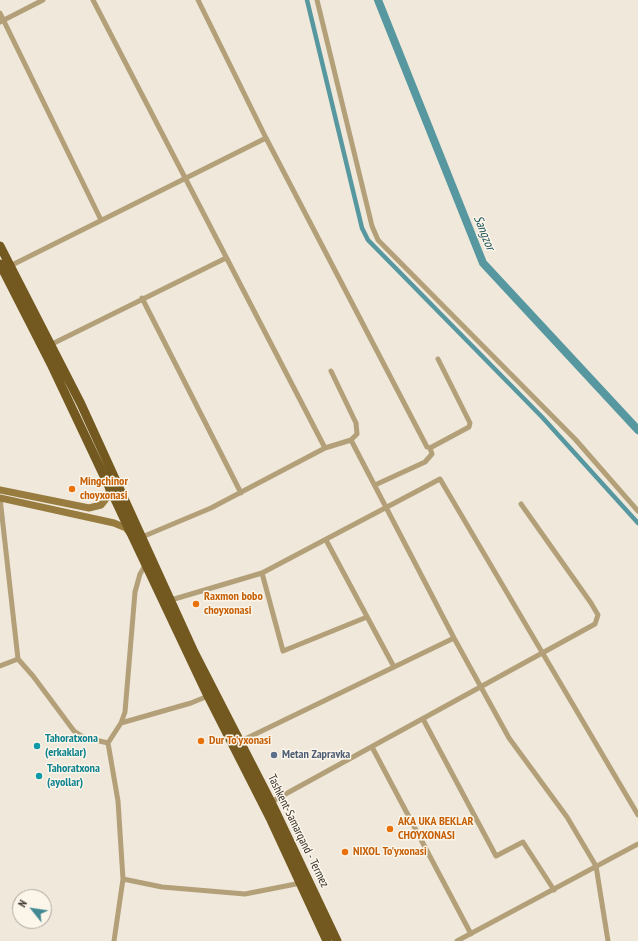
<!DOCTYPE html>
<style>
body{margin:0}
#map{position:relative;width:638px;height:941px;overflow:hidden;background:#efe8db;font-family:"PT Sans Narrow",sans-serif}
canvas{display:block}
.north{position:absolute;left:12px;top:889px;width:40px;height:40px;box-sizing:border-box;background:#fcf5e9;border:1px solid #aca79e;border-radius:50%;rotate:300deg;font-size:11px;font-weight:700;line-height:16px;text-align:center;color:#35322d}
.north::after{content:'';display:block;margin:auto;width:14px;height:18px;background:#438994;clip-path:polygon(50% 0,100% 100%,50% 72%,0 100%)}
</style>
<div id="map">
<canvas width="638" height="941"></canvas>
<div class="north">N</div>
</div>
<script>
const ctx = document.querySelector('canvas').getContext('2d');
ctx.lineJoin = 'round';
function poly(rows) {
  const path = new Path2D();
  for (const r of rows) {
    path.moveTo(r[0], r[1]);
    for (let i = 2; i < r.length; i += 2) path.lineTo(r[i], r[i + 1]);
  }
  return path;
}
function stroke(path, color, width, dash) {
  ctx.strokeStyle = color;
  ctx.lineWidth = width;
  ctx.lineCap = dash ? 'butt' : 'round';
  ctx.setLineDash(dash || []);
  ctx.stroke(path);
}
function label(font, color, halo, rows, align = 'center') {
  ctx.font = font + ' "PT Sans Narrow",sans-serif';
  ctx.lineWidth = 3;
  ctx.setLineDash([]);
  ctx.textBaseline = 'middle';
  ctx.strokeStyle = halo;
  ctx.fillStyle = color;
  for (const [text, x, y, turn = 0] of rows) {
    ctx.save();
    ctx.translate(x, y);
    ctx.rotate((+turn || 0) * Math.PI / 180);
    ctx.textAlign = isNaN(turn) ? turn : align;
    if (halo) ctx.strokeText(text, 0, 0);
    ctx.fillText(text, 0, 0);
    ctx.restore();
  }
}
stroke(poly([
 [307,0,362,228,368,240,542,417,638,523]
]), '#5697a0', 4.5);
stroke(poly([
 [378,0,483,263,638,430]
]), '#5697a0', 8);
stroke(poly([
 [93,0,325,448],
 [198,0,266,138,427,447,430,448,469,427,470,423,438,359],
 [317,0,372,226,378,240,575,439,638,511],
 [0,13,101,220],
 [0,22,43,0],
 [10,266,266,138],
 [142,298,241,493],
 [50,345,226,258],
 [331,371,356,423,357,434,351,440],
 [375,485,425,462,432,454,430,448],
 [142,537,211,508,325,448,351,440,454,638,509,738,567,817,596,866,608,941],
 [326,540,394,667],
 [262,573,283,651,367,617],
 [171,600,262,573,440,479,638,815],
 [18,659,33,676,74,731,83,737,108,743,121,723,125,712,135,592,140,574,146,564],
 [0,666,18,659,0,498],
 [423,719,496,856,523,842,554,890],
 [121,723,191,703,208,696],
 [241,741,454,638],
 [108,743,118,801,123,879,114,941],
 [372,747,471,934],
 [271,802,595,624,598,615,591,603,521,504],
 [123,879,162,887,245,894,301,883],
 [457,941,638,844]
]), '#b3a079', 5);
stroke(poly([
 [0,490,89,508,101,505,109,495,109,486],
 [0,498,114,523,126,528,130,533]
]), '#987b3f', 7);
stroke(poly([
 [0,246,81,404,194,652,271,802,337,941],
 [0,264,52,366,208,696,271,820,327,941]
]), '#73591f', 9);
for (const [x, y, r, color] of [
 [72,489,4,"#e8710a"],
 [196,604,4,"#e8710a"],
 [201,741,4,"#e8710a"],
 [37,746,4,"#0f9aa8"],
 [274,755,4,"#5c6f8a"],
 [39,776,4,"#0f9aa8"],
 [390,829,4,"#e8710a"],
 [345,852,4,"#e8710a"]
]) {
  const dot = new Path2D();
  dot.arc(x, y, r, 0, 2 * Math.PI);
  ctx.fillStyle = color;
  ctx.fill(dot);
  stroke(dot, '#fcf5e9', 1.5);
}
label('bold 12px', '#c56008', '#fcf5e9', [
 ["Mingchinor",80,482],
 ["choyxonasi",80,496],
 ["Raxmon bobo",204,597],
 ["choyxonasi",204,611],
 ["Dur To'yxonasi",209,741],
 ["AKA UKA BEKLAR",398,822],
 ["CHOYXONASI",398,836],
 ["NIXOL To'yxonasi",353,852]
], 'left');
label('bold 12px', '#0d838f', '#fcf5e9', [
 ["Tahoratxona",45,739],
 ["(erkaklar)",45,753],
 ["Tahoratxona",47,769],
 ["(ayollar)",47,783]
], 'left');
label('bold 12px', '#4e5e75', '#fcf5e9', [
 ["Metan Zapravka",282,755]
], 'left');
label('12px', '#35322d', '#fcf5e9', [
 ["Tashkent-Samarqand - Termez",298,831,64]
]);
label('italic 13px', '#1a525a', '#fcf5e9', [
 ["Sangzor",484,233,68]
]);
</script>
